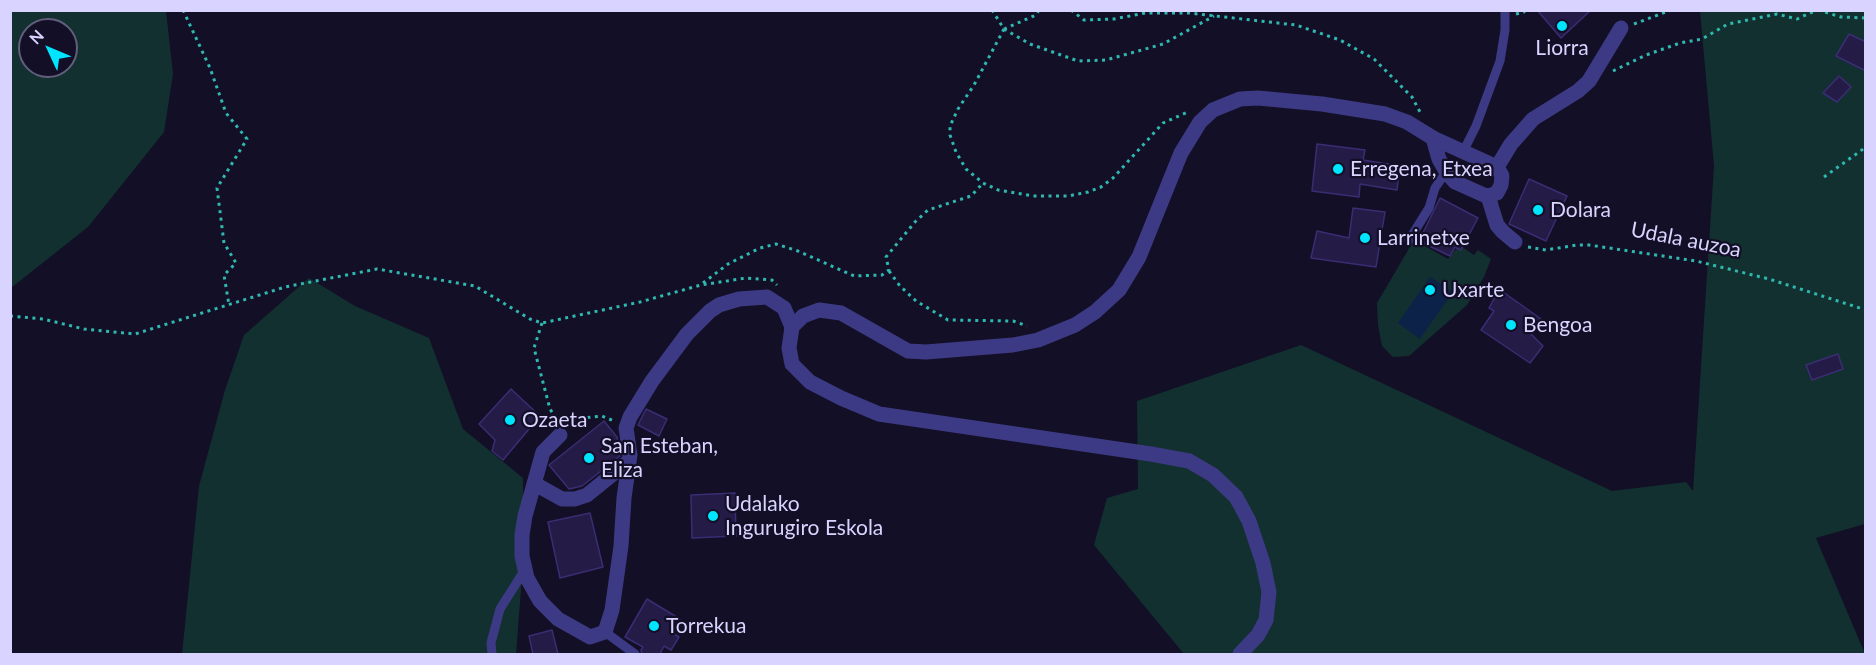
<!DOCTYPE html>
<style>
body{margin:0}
#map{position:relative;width:1876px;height:665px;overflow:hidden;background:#130f26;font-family:Lato,sans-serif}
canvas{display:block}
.frame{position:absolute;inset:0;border:12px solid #d9d4ff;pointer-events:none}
.north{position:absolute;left:18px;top:18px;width:60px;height:60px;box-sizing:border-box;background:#130f26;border:2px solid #625e7d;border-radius:50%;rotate:314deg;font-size:16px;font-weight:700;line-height:24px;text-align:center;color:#d9d4ff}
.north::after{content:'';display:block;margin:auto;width:21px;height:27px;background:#00e5ff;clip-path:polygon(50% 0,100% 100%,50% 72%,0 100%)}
</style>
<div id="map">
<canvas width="1876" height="665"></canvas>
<div class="frame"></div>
<div class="north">N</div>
</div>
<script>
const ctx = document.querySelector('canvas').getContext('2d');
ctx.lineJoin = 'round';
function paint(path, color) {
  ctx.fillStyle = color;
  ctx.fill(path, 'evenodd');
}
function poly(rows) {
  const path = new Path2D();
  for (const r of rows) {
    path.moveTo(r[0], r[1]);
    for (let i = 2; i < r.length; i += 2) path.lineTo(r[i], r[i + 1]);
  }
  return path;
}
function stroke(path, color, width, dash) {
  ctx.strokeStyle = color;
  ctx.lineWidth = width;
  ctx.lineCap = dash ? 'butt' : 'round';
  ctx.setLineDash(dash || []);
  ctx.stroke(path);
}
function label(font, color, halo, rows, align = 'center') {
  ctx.font = font + ' Lato,sans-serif';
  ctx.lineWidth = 4.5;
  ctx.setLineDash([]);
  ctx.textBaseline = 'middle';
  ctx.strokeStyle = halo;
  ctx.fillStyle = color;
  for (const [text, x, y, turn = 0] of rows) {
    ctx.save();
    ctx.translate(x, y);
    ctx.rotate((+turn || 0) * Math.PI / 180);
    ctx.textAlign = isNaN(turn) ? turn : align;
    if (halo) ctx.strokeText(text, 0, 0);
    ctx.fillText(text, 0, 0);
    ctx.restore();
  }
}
paint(poly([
 [11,10,166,11,173,74,164,132,88,227,11,288],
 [30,30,66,30,66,66,30,66],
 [1700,11,1865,11,1865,524,1816,538,1865,654,1184,654,1094,545,1107,498,1138,489,1137,401,1301,345,1612,491,1686,482,1693,491,1714,166],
 [1414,240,1448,259,1459,245,1474,255,1478,250,1491,259,1484,277,1467,305,1409,356,1393,357,1382,346,1378,325,1377,303],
 [309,278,355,306,429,338,463,429,523,478,523,563,516,654,182,654,199,486,225,390,244,335]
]), '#12302f');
paint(poly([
 [1430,277,1453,292,1420,339,1398,323]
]), '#0c2248');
const building = poly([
 [1537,10,1591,10,1561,38,1537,10],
 [1849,34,1866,42,1866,71,1836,56,1849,34],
 [1839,76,1851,87,1837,102,1823,93,1839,76],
 [1317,144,1365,150,1363,160,1400,166,1397,190,1360,184,1359,197,1312,191,1317,144],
 [1529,179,1567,196,1546,241,1509,224,1529,179],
 [1440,198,1478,218,1461,250,1455,247,1450,256,1419,241,1440,198],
 [1353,208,1385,212,1376,267,1311,258,1317,231,1349,238,1353,208],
 [1499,289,1541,319,1530,333,1543,346,1530,363,1481,330,1494,311,1489,308,1499,289],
 [1838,354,1843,369,1812,380,1806,365,1838,354],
 [511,389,540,416,503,460,492,451,495,440,479,424,511,389],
 [646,409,667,419,659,436,638,425,646,409],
 [604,421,617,437,620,456,582,486,569,489,549,465,604,421],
 [735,493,736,536,692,538,691,495,735,493],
 [590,513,603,567,560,578,548,522,590,513],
 [647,599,680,619,672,633,679,637,671,650,664,646,660,654,642,654,641,650,643,647,625,637,647,599],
 [552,630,558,654,533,654,529,636,552,630]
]);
paint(building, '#241b47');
stroke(building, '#3b2d73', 1.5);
stroke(poly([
 [183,10,210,68,226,113,247,139,217,188,224,243,236,263,224,275,229,305],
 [992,10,1004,29],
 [1071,10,1084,20,1114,19,1145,13,1189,13,1296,25,1340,40,1374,59,1412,97,1420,112],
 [1818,10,1841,17,1866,18],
 [1516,14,1524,12,1524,10],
 [1634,24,1671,10],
 [1004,29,974,85,958,109,950,126,950,135,956,152,966,169,983,183,998,190,1033,196,1068,196,1088,192,1101,187,1113,178,1163,123,1188,112],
 [1004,29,1030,44,1078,61,1106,60,1163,44,1214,16],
 [1004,29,1036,15,1039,10],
 [1613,71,1646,55,1680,43,1702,39,1728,24,1777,14,1797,19,1817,10],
 [1824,177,1866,147],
 [1528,247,1546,250,1577,245,1589,245,1696,261,1769,279,1866,310],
 [889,271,900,286,916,301,948,320,1013,321,1027,326],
 [703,283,728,264,760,248,776,244,798,251,854,276,882,275,889,270,886,257,915,222,928,210,971,196,983,183],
 [10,316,43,319,84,329,135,334,285,287,377,269,475,286,530,319,542,323,640,302,701,285,746,278,772,280,777,285],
 [542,323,534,348,550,409,558,422],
 [565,420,602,416,614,421]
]), '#2fb8b0', 3, [3, 4.5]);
stroke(poly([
 [1463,152,1476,126,1500,61,1505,30,1505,10],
 [1409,240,1429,208,1435,188,1446,172],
 [605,632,635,654],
 [492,654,491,643,500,609,524,571]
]), '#3d3a85', 9);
stroke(poly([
 [1433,138,1497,167,1502,176,1501,185,1497,193,1488,196,1484,195,1455,182,1447,173,1439,159,1433,138],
 [1497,167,1511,144,1533,119,1578,91,1589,81,1621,28],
 [1488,196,1497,225,1503,232,1515,242],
 [560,435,543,452,525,516,522,535,522,556,527,578,540,601,558,619,590,637,605,632,612,610,621,546,624,498,630,455,626,428,630,417,652,381,687,334,710,311,719,305,739,299,767,297,784,308,792,327],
 [535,484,562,499,575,499,587,495,629,461]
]), '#3d3a85', 15);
stroke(poly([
 [1240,654,1258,635,1266,620,1269,592,1263,563,1249,521,1236,497,1213,475,1189,461,1151,454,879,414,841,398,810,382,792,364,789,348,792,327,803,316,819,310,841,313,908,351,926,352,1013,345,1038,340,1075,325,1095,312,1119,290,1139,257,1181,153,1200,122,1213,110,1240,99,1258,98,1322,104,1385,114,1407,122,1433,138]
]), '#3d3a85', 15);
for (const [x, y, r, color] of [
 [1562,26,6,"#00e5ff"],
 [1338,169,6,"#00e5ff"],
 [1538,210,6,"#00e5ff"],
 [1365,238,6,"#00e5ff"],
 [1430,290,6,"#00e5ff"],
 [1511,325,6,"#00e5ff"],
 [510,420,6,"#00e5ff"],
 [589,458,6,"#00e5ff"],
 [713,516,6,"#00e5ff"],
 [654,626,6,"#00e5ff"]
]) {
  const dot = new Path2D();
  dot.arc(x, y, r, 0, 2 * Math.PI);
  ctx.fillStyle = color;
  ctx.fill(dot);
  stroke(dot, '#130f26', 2);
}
label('21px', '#d9d4ff', '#130f26', [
 ["Liorra",1562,48,"center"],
 ["Erregena, Etxea",1350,169],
 ["Dolara",1550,210],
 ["Larrinetxe",1377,238],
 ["Uxarte",1442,290],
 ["Bengoa",1523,325],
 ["Ozaeta",522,420],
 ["San Esteban,",601,446],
 ["Eliza",601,470],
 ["Udalako",725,504],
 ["Ingurugiro Eskola",725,528],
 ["Torrekua",666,626]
], 'left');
label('21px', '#d9d4ff', '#130f26', [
 ["Udala auzoa",1686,240,11]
]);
</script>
